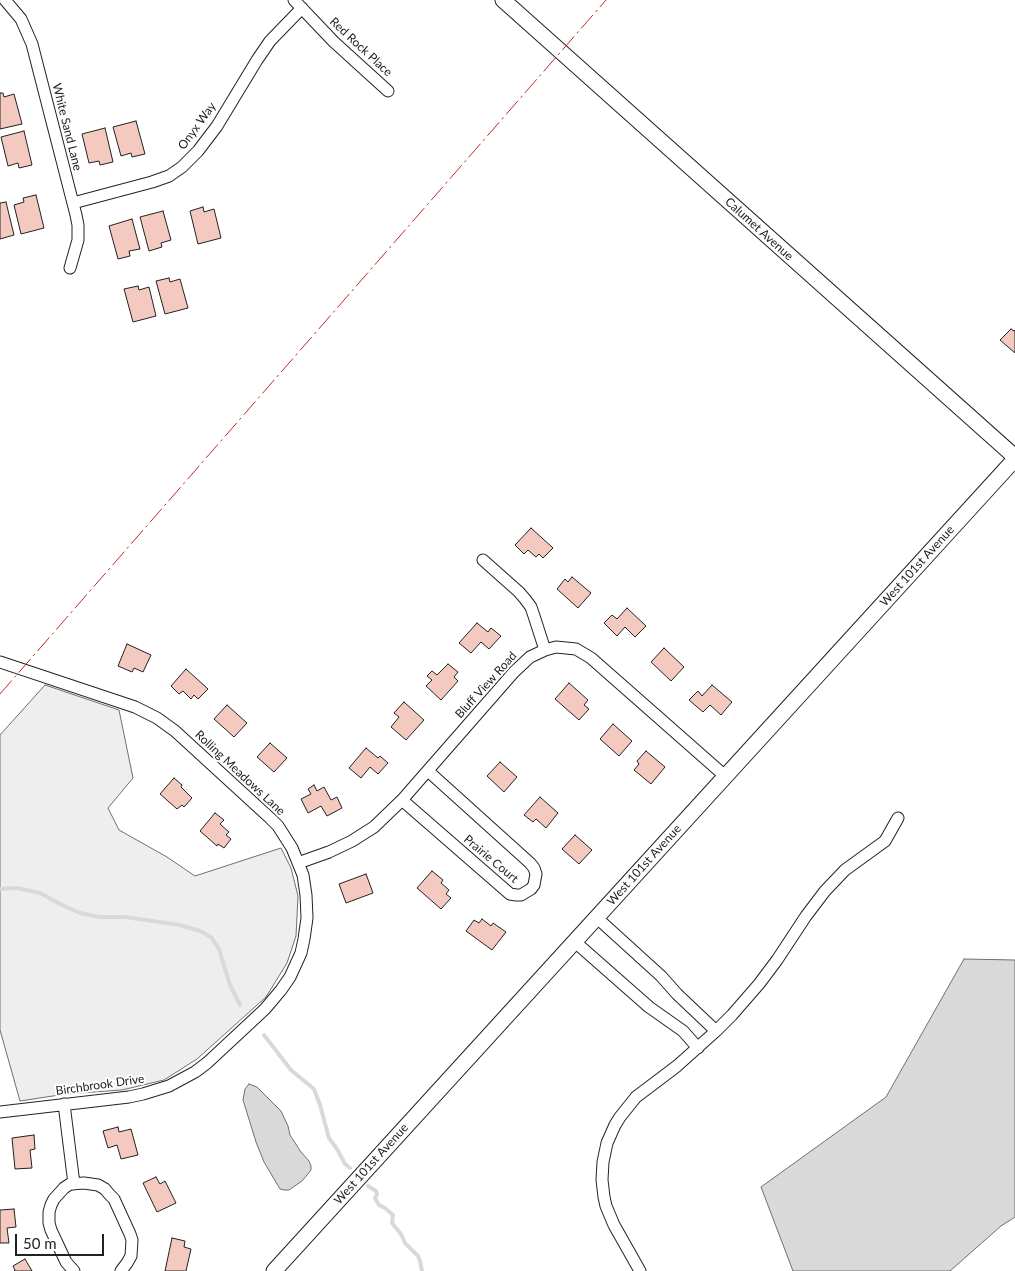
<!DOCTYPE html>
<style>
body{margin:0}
#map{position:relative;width:1015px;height:1271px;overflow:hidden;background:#fff;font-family:Lato,sans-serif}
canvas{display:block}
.scale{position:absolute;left:15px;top:1234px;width:89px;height:22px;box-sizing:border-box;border:2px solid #222;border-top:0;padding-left:6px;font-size:15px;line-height:18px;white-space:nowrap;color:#222;-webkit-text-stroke:4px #fff;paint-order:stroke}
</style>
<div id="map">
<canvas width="1015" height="1271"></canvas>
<div class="scale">50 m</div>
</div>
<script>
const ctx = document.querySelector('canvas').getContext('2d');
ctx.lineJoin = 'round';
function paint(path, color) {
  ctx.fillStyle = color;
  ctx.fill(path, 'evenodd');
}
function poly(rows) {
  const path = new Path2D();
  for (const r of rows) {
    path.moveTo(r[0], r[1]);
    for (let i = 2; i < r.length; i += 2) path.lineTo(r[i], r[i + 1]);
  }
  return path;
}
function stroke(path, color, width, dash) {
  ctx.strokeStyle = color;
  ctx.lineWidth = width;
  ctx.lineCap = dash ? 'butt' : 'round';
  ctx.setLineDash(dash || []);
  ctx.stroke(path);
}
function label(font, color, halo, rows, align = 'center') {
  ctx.font = font + ' Lato,sans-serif';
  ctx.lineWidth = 4;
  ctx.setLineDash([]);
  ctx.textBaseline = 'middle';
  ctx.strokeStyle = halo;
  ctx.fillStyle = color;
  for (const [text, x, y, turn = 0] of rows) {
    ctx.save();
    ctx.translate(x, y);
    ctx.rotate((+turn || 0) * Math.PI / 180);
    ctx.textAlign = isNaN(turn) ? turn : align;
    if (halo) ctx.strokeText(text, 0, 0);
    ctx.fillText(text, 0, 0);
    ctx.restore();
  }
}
const green = poly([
 [45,685,119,710,133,778,108,808,119,830,167,857,195,876,281,848,291,868,298,896,296,936,287,963,266,997,197,1059,164,1080,122,1090,66,1094,20,1101,0,1030,0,735,45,685]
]);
paint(green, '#eee');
stroke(green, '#6f6f6f', 1);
const water = poly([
 [964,959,1015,960,1015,1217,1001,1226,950,1271,793,1271,761,1187,886,1097,964,959],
 [249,1084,257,1087,281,1111,288,1126,290,1135,301,1152,309,1161,311,1166,311,1170,307,1175,302,1181,289,1190,284,1190,280,1189,264,1162,256,1142,243,1100,245,1089,249,1084]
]);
paint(water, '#d9d9d9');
stroke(water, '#6f6f6f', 1);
stroke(poly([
 [0,889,17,888,40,893,62,905,80,913,99,917,125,917,180,925,200,931,211,937,219,949,230,985,240,1005],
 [264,1035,291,1070,314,1089,320,1105,329,1138,337,1149,345,1164,350,1168],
 [368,1186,376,1191,377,1194,375,1198,379,1205,385,1208,393,1215,392,1223,401,1234,405,1243,418,1256,420,1261,422,1271]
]), '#d9d9d9', 4);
const building = poly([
 [0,93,3,93,4,97,14,94,22,124,0,129,0,93],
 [136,121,145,154,132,157,131,153,121,156,113,127,136,121],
 [105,128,113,162,100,165,99,161,89,163,82,134,105,128],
 [24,131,32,165,19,168,18,163,8,166,1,137,24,131],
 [36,195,44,228,21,234,14,205,24,202,23,198,36,195],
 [6,202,14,235,0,239,0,203,6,202],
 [203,207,204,212,214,209,221,238,198,244,190,211,203,207],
 [163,211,171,240,161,243,162,247,149,251,140,217,163,211],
 [132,219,140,249,129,251,130,256,118,259,109,226,132,219],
 [169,278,170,282,180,279,188,308,165,314,156,281,169,278],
 [138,286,139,290,149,287,156,316,133,322,124,289,138,286],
 [1011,329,1014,331,1015,330,1015,353,1000,340,1011,329],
 [531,528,553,548,543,558,539,554,536,557,528,550,524,554,515,545,531,528],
 [572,577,591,593,578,608,557,589,565,579,568,582,572,577],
 [627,608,646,626,635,637,625,627,617,636,604,623,612,615,617,619,627,608],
 [477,623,488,632,491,628,501,636,489,649,481,642,471,653,459,643,477,623],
 [127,644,151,655,143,672,134,668,132,672,118,666,127,644],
 [664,648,684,667,671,681,651,662,664,648],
 [448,664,458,672,454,677,458,681,441,700,426,686,432,680,427,676,432,671,437,675,448,664],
 [186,669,208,689,198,699,194,695,191,699,183,691,179,694,171,686,186,669],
 [569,683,588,700,584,705,589,709,579,720,555,699,569,683],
 [712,685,732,702,721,715,710,705,703,712,689,700,698,691,702,696,712,685],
 [404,702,424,720,406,740,391,727,399,717,394,713,404,702],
 [227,705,247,723,234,737,214,719,227,705],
 [613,724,632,741,619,756,600,739,613,724],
 [270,743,287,758,274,772,257,757,270,743],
 [366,748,378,758,380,756,388,763,378,774,370,767,361,778,349,768,366,748],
 [646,751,665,767,651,784,634,770,639,764,637,761,646,751],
 [500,762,517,777,504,792,487,776,500,762],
 [174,778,182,785,181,787,192,798,184,807,182,805,177,809,160,794,174,778],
 [314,785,317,791,324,787,331,800,337,797,342,808,327,816,321,806,308,813,301,799,311,794,308,789,314,785],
 [540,797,558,813,546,828,536,819,533,822,524,815,540,797],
 [215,813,224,820,220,824,229,832,226,835,231,839,224,848,218,844,217,846,200,831,215,813],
 [575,835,592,850,579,864,562,849,575,835],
 [432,871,443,880,441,883,449,890,446,894,451,898,441,909,417,888,432,871],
 [366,874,373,893,346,903,339,884,366,874],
 [482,919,491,926,493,923,506,932,492,950,466,931,474,920,479,923,482,919],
 [118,1127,119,1132,131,1129,138,1155,121,1159,117,1145,108,1148,103,1131,118,1127],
 [34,1135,35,1149,30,1150,32,1168,15,1169,12,1138,34,1135],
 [156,1177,160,1184,165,1181,176,1203,157,1212,143,1183,156,1177],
 [14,1209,16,1227,7,1228,9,1243,0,1243,0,1210,14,1209],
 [172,1238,185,1241,184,1247,191,1249,186,1271,165,1271,172,1238],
 [25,1259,32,1271,14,1271,15,1270,13,1266,25,1259]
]);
paint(building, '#f3c9c0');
stroke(building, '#222', 1);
const street = poly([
 [5,0,21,19,32,44,76,215,78,225,78,240,70,268],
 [294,0,334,42,388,91],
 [73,203,152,182,169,176,182,167,198,151,217,126,257,60,270,41,302,8],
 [483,560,519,592,525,599,531,607,534,616,545,650],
 [0,662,135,707,157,718,175,731,270,818,278,826,292,848,303,875,306,895,307,918,304,939,301,953,290,977,281,990,265,1009,207,1063,195,1072,169,1086,143,1094,129,1097,0,1112],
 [402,800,510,894,516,895,521,895,531,889,534,885,536,874,534,868,530,863,428,771],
 [298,863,329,852,352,841,374,827,402,800,514,672,530,657,545,650,556,647,576,649,591,658,725,776],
 [596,917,661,976,677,994,716,1031],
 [574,941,649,1007,683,1031,698,1048],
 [64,1104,74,1184],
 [74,1271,66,1262,51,1230,49,1223,49,1212,51,1205,54,1199,64,1188,70,1184,84,1183,98,1185,105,1189,109,1194,114,1199,130,1234,132,1240,131,1256,127,1263,121,1271],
 [640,1271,614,1225,606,1206,604,1197,602,1180,603,1162,607,1143,615,1125,620,1117,636,1097,677,1066,716,1031,732,1015,759,984,777,960,806,916,825,891,845,870,885,841,898,818]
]);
const secondary = poly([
 [503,0,1015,457],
 [274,1271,1015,459]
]);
stroke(street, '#222', 13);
stroke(secondary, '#222', 17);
stroke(street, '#fff', 11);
stroke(secondary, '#fff', 15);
stroke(poly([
 [0,694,606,0]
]), '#c62828', 1, [18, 4, 2.5, 4]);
label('12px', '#222', '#fff', [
 ["Red Rock Place",361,47,43],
 ["Onyx Way",197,126,-54],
 ["White Sand Lane",67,127,76],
 ["Calumet Avenue",759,229,42],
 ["West 101st Avenue",917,566,-48],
 ["Bluff View Road",486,685,-48],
 ["Rolling Meadows Lane",240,773,43],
 ["Prairie Court",491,859,40],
 ["West 101st Avenue",644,865,-48],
 ["Birchbrook Drive",100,1085,-8],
 ["West 101st Avenue",371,1164,-48]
]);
</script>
